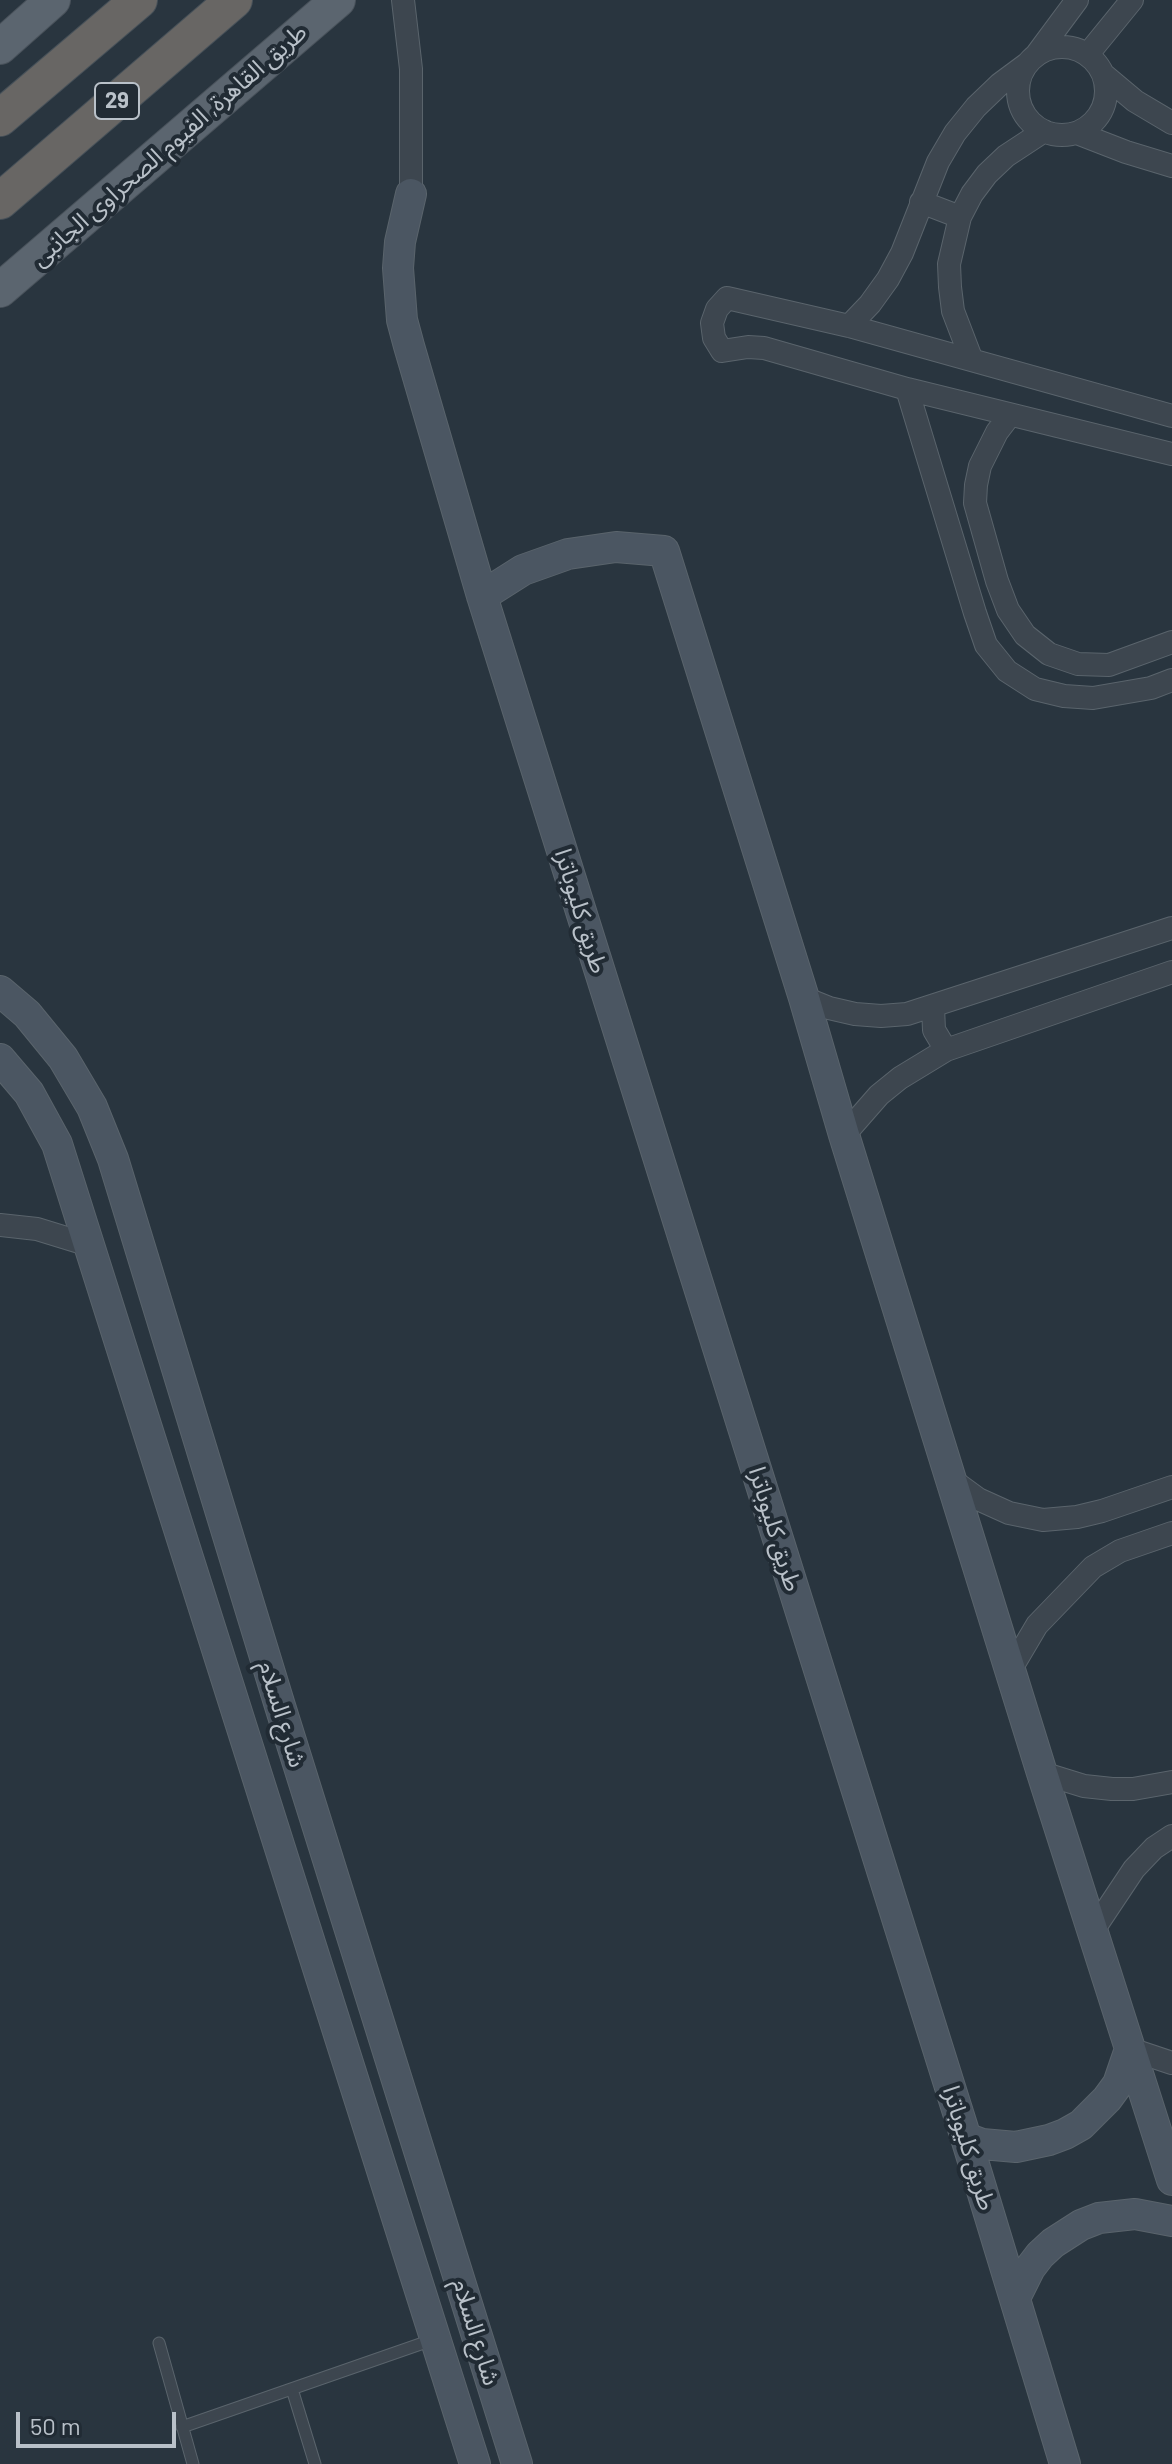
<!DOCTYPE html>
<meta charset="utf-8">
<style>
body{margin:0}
#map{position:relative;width:1172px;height:2464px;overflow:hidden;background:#29353f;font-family:Barlow,sans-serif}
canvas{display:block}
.scale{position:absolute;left:16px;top:2412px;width:160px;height:36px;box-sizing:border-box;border:4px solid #b9c1c9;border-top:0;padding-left:10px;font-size:24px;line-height:28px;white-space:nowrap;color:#b9c1c9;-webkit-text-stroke:6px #212b34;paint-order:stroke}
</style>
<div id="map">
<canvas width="1172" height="2464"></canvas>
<div class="scale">50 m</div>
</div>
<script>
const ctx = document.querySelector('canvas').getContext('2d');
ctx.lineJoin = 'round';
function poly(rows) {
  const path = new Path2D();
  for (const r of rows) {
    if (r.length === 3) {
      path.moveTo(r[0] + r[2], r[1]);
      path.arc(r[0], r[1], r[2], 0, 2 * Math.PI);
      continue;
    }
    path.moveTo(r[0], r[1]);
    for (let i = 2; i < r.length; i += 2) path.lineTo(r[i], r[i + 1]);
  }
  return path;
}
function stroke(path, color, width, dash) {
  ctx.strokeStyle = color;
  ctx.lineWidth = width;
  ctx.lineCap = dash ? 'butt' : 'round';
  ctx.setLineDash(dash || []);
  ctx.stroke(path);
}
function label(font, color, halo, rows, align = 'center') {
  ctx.font = font + ' Barlow,"Noto Sans Arabic",sans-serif';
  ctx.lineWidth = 8;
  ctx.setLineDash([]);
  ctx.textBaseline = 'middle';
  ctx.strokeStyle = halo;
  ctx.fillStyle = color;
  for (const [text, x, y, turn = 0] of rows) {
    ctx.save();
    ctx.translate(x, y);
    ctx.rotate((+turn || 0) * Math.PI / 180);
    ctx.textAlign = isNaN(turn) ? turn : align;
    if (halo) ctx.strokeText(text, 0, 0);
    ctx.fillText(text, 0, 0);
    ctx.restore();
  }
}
const service = poly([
 [159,2343,193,2464],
 [292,2389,315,2464],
 [182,2427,432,2340]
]);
const minor = poly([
 [403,0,411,69,411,194],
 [1062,91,44],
 [1037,54,1077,0],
 [1088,54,1132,0],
 [1104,75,1135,101,1172,123],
 [1077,133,1126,152,1172,166],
 [921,202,960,217],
 [849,326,870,304,888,279,902,253,938,162,955,133,976,107,1000,84,1027,64],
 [971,358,953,311,950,287,949,264,960,217,972,194,987,174,1006,156,1044,131],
 [907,389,975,613,986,645,1007,671,1035,689,1064,696,1093,698,1151,688,1172,680],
 [1010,415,997,432,980,466,976,485,975,503,997,581,1008,610,1025,635,1049,654,1078,664,1109,665,1172,642],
 [1172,416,849,326,727,298,717,309,712,323,714,338,722,351,748,347,764,348,907,389,1172,454],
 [804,998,829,1008,855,1014,881,1016,907,1014,1172,928],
 [933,1007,934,1030,946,1050],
 [844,1135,879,1095,900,1078,946,1050,1172,972],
 [0,1225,37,1229,89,1245],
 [952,1480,978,1499,1009,1513,1043,1520,1077,1517,1102,1511,1172,1487],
 [1011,1669,1037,1625,1093,1567,1120,1551,1172,1533],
 [1042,1773,1084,1786,1112,1789,1133,1789,1172,1782],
 [1092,1932,1134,1869,1154,1848,1172,1836],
 [1130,2049,1172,2063]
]);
const secondary = poly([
 [411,194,400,242,398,268,402,320,409,346,482,596,966,2138,1065,2464],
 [482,596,523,570,568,554,616,547,664,551,804,998,844,1135,1042,1773,1172,2180],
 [0,991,27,1014,63,1058,92,1107,113,1159,280,1706,517,2464],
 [0,1059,29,1093,57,1144,475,2464],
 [966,2138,982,2144,1016,2147,1049,2140,1065,2134,1081,2125,1107,2099,1118,2084,1130,2049],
 [1015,2298,1030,2268,1040,2255,1053,2243,1081,2225,1099,2218,1135,2214,1172,2221]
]);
const primary = poly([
 [0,47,53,0],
 [0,290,338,0]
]);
const trunk = poly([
 [0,118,139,0],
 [0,201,234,0]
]);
stroke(service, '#5a646c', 13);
stroke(minor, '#5a646c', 24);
stroke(secondary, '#5a646c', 32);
stroke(primary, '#49525b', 36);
stroke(trunk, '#475159', 38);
stroke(service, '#3d464f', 11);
stroke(minor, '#3d464f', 22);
stroke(secondary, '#4b5662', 30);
stroke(primary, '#5b656f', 34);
stroke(trunk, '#686664', 36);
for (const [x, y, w] of [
 [117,101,44]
]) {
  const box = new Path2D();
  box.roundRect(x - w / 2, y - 18, w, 36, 6);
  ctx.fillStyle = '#212b34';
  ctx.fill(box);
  stroke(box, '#b9c1c9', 2);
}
label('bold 22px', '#b9c1c9', null, [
 ["29",117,101]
]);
label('24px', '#b9c1c9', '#212b34', [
 ["طريق القاهرة, الفيوم الصحراوى الجانبى",169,145,-41],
 ["طريق كليوباترا",581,911,73],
 ["طريق كليوباترا",775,1529,73],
 ["شارع السلام",282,1714,73],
 ["طريق كليوباترا",969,2148,73],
 ["شارع السلام",476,2332,73]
]);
</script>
